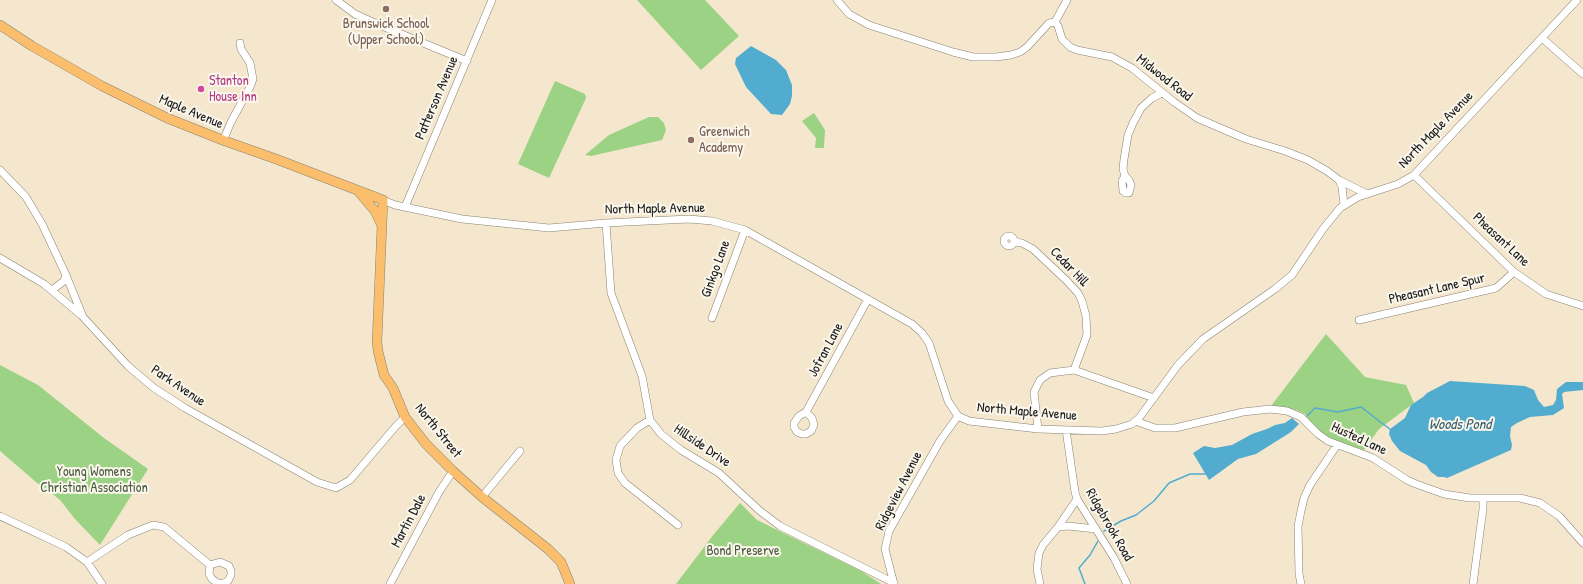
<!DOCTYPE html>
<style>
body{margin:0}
canvas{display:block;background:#f4e7cd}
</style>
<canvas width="1583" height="584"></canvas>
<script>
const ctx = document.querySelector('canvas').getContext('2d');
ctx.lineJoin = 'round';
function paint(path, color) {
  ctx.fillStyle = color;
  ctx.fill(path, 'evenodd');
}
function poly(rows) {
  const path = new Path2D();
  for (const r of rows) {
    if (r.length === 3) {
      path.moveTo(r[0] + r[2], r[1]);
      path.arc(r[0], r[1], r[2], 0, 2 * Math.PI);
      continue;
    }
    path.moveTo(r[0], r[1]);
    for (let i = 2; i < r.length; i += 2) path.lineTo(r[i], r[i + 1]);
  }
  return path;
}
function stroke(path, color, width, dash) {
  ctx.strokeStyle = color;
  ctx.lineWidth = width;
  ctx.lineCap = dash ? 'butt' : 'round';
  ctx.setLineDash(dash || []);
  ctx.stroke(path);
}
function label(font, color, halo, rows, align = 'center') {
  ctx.font = font + ' "Patrick Hand",sans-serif';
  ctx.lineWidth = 4;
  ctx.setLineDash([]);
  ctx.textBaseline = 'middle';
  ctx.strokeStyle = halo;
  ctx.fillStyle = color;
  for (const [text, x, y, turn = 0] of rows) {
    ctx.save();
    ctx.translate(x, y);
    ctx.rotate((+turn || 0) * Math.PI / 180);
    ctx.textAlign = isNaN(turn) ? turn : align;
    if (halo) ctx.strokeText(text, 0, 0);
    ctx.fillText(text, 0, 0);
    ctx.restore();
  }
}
paint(poly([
 [637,0,705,0,739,36,701,70],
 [555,81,585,94,586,98,549,178,518,164],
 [814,113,825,130,824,148,815,148,816,138,802,121],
 [649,117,658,117,664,123,666,130,662,140,591,156,585,155,609,135],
 [1326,334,1365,377,1406,385,1414,403,1379,429,1364,450,1338,442,1321,433,1316,429,1305,414,1296,410,1271,406],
 [0,365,38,385,104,438,148,469,100,545,75,519,60,500,50,492,44,489,0,451],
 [740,503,757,520,861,571,881,584,676,584,714,534]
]), '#9cd283');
paint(poly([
 [751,46,776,60,786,70,792,85,792,96,790,104,782,115,771,114,746,87,735,64,736,58],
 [1450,381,1525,386,1534,390,1538,400,1544,407,1553,405,1556,400,1557,389,1566,382,1583,382,1583,390,1564,392,1562,394,1564,408,1553,415,1530,417,1517,423,1511,427,1510,436,1512,445,1511,450,1447,478,1444,477,1438,477,1431,472,1426,465,1400,451,1392,441,1389,434,1390,429,1405,418,1411,405,1423,397,1427,393],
 [1292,418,1299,424,1291,432,1256,454,1238,459,1209,480,1193,453,1204,446,1215,448,1232,445,1252,434,1267,429,1275,425,1285,423]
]), '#51accf');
stroke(poly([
 [1307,416,1315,408,1338,412,1361,407,1391,430],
 [1104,531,1121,521,1136,515,1154,501,1169,483,1190,474,1205,474,1206,473],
 [1085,584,1079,568,1090,555,1098,541]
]), '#51accf', 1.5);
const minor = poly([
 [336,0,355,14,377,24,467,61],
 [837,0,849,14,869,25,953,52,973,57,996,57,1011,55,1020,52,1027,47,1049,23,1055,22,1058,26,1062,39,1070,47,1077,50,1112,57,1132,68,1174,102,1197,118,1246,139,1285,151,1308,160,1327,171,1339,180,1342,187,1344,205],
 [1055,22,1067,0],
 [1542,38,1583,74],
 [223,141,231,122,250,87,253,79,250,63,241,49,240,43],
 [0,170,26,197,42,224,66,275,83,317,128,366,154,388,185,408,317,482,336,488,350,480,396,426,405,417],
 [1414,175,1514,272,1546,294,1583,306],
 [1125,176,1122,181,1123,191,1126,193,1129,193,1131,185,1129,180,1125,176,1123,169,1124,159,1128,135,1133,123,1141,108,1152,98,1162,93],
 [1339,180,1367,194],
 [383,200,395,205,462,219,549,228,606,223,689,219,712,221,745,230,912,324,922,333,929,343,948,401,958,416,969,421,1038,429,1102,431,1116,429,1132,424,1139,418,1178,365,1203,339,1275,289,1292,275,1323,229,1340,208,1358,197,1398,184,1414,175,1577,0],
 [405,207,492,0],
 [606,223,611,293,642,376,650,420,661,434,681,450,719,473,760,511,780,526,894,583],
 [1009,241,5],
 [1015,242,1022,243,1033,249,1067,281,1078,293,1082,301,1086,316,1087,335,1074,370],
 [0,258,44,284,81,315],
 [52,290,64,281,66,275],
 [712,318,745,230],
 [1359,320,1496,288,1514,272],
 [806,412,812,418,814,425,811,431,806,434,802,434,797,432,794,427,794,423,799,416,806,412,868,299],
 [650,420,637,428,620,446,616,460,618,473,625,483,678,525],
 [1135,421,1155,428,1175,428,1243,412,1270,409,1287,411,1301,417,1318,434,1328,441,1373,458,1407,480,1416,484,1444,494,1470,498,1520,498,1540,503,1559,516,1583,543],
 [1038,429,1034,392,1040,380,1050,373,1074,370,1154,398],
 [1066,430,1075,492,1077,499,1114,558,1127,584],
 [482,497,520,451],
 [0,516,66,547,87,562,102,584],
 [1058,527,1068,526,1096,529],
 [87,562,128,535,153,525,164,527,210,565,209,574,212,579,216,582,222,584,228,581,231,575,231,571,229,566,220,562,210,565],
 [390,584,439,492,453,471],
 [894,584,885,549,889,531,940,441,958,416],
 [1040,584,1037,569,1039,553,1043,545,1058,527,1077,499],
 [1301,584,1299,574,1298,526,1301,511,1304,498,1310,485,1337,445],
 [1473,584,1483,509,1483,498]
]);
const major = poly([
 [0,25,32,46,102,86,167,118,225,141,276,159,383,200,377,342,378,351,384,375,393,388,405,417,426,444,453,471,482,497,548,549,561,562,570,584],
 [359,192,375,211,381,224]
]);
stroke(minor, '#888274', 8);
stroke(major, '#888274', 10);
stroke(minor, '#fff', 7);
stroke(major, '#fabe6d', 9);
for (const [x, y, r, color] of [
 [386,9,4,"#8d6e63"],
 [201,89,4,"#d1479c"],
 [691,140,4,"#8d6e63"]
]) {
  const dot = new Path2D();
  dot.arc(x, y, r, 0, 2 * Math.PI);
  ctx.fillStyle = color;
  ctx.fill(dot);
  stroke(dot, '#fbf7ec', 1.5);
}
label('14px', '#785e54', '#fbf7ec', [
 ["Brunswick School",386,24],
 ["(Upper School)",386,40],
 ["Greenwich",699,132,"left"],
 ["Academy",699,148,"left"]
]);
label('14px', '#1c1c1c', '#fbf7ec', [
 ["Midwood Road",1164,78,38],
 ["Patterson Avenue",437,98,-67],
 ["Maple Avenue",191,112,23],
 ["North Maple Avenue",1436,130,-46],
 ["North Maple Avenue",655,209,-1],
 ["Pheasant Lane",1501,240,43],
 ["Cedar Hill",1069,267,46],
 ["Ginkgo Lane",716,269,-70],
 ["Pheasant Lane Spur",1437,289,-13],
 ["Jofran Lane",826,350,-62],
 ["Park Avenue",178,386,34],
 ["North Maple Avenue",1027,412,5],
 ["North Street",438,431,51],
 ["Husted Lane",1359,439,25],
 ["Hillside Drive",702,446,34],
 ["Ridgeview Avenue",899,491,-63],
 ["Martin Dale",409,521,-62],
 ["Ridgebrook Road",1109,525,60]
]);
label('14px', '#b23c85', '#fbf7ec', [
 ["Stanton",209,81],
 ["House Inn",209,97]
], 'left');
label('14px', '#495c40', '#fbf7ec', [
 ["Young Womens",94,472],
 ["Christian Association",94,488],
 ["Bond Preserve",743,551]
]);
label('italic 15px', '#345d6d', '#fbf7ec', [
 ["Woods Pond",1460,425]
]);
</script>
